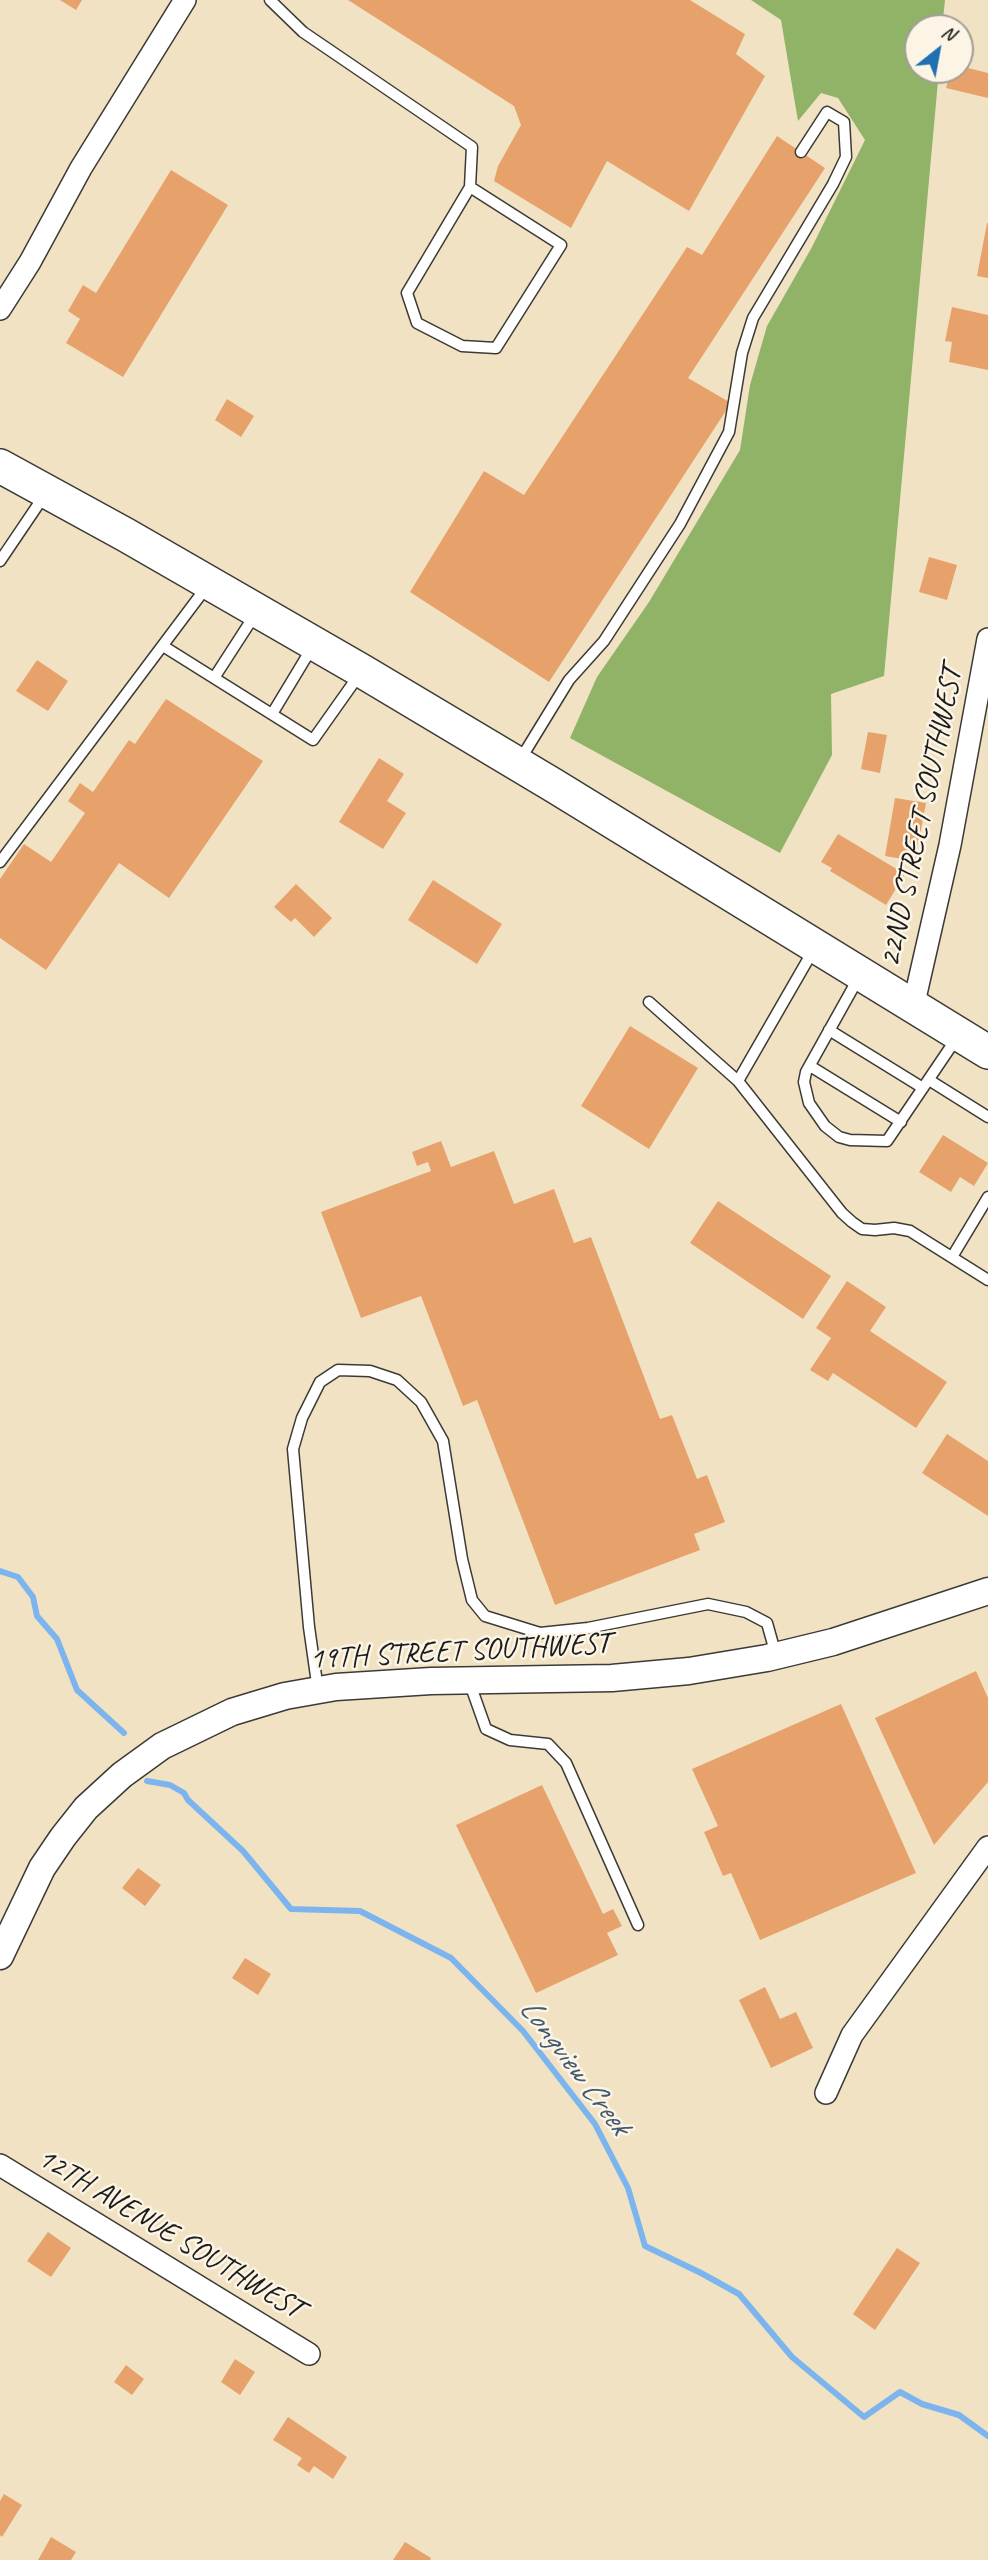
<!DOCTYPE html>
<style>
body{margin:0}
#map{position:relative;width:988px;height:2560px;overflow:hidden;background:#f1e2c4;font-family:Caveat,sans-serif}
canvas{display:block}
.north{position:absolute;left:904px;top:14px;width:70px;height:70px;box-sizing:border-box;background:#fcf5e5;border:2px solid #a29e95;border-radius:50%;rotate:31deg;font-size:19px;font-weight:700;line-height:28px;text-align:center;color:#1c1c1c}
.north::after{content:'';display:block;margin:auto;width:24px;height:32px;background:#1f6fb2;clip-path:polygon(50% 0,100% 100%,50% 72%,0 100%)}
</style>
<div id="map">
<canvas width="988" height="2560"></canvas>
<div class="north">N</div>
</div>
<script>
const ctx = document.querySelector('canvas').getContext('2d');
ctx.lineJoin = 'round';
function paint(path, color) {
  ctx.fillStyle = color;
  ctx.fill(path, 'evenodd');
}
function poly(rows) {
  const path = new Path2D();
  for (const r of rows) {
    path.moveTo(r[0], r[1]);
    for (let i = 2; i < r.length; i += 2) path.lineTo(r[i], r[i + 1]);
  }
  return path;
}
function stroke(path, color, width, dash) {
  ctx.strokeStyle = color;
  ctx.lineWidth = width;
  ctx.lineCap = dash ? 'butt' : 'round';
  ctx.setLineDash(dash || []);
  ctx.stroke(path);
}
function label(font, color, halo, rows, align = 'center') {
  ctx.font = font + ' Caveat,sans-serif';
  ctx.lineWidth = 5;
  ctx.setLineDash([]);
  ctx.textBaseline = 'middle';
  ctx.strokeStyle = halo;
  ctx.fillStyle = color;
  for (const [text, x, y, turn = 0] of rows) {
    ctx.save();
    ctx.translate(x, y);
    ctx.rotate((+turn || 0) * Math.PI / 180);
    ctx.textAlign = isNaN(turn) ? turn : align;
    if (halo) ctx.strokeText(text, 0, 0);
    ctx.fillText(text, 0, 0);
    ctx.restore();
  }
}
paint(poly([
 [751,0,945,0,942,28,918,28,918,70,939,70,884,676,831,694,832,755,780,853,570,738,597,677,649,602,740,450,750,385,767,326,812,247,865,140,838,98,821,93,798,121,781,20]
]), '#90b368');
stroke(poly([
 [0,1571,18,1577,33,1597,37,1616,57,1639,77,1690,124,1733],
 [147,1781,170,1785,184,1793,188,1800,243,1851,291,1909,360,1911,451,1958,523,2031,595,2124,628,2188,645,2246,701,2273,739,2294,792,2357,864,2417,900,2392,922,2404,959,2415,988,2436]
]), '#7cb5ed', 6);
paint(poly([
 [60,0,82,0,76,10],
 [348,0,690,0,745,34,736,54,765,76,689,211,607,161,571,228,494,181,498,166,521,125,514,106],
 [960,66,988,73,988,98,946,88,951,70,960,70],
 [777,136,825,168,688,378,731,403,549,682,410,592,484,471,524,495,687,247,702,255],
 [171,170,228,205,123,377,66,343,80,319,68,311,83,285,96,293],
 [987,223,988,223,988,278,977,276],
 [952,307,988,315,988,370,949,362,952,342,945,341],
 [227,399,254,416,241,437,215,420],
 [929,557,957,565,947,600,919,592],
 [37,660,68,681,48,711,16,691],
 [166,699,263,761,169,898,119,863,46,970,0,938,0,879,24,844,51,862,85,813,68,801,80,783,93,792,129,740,135,744],
 [868,732,887,735,880,773,861,769],
 [379,758,404,774,387,801,406,813,383,849,339,822],
 [895,798,926,803,915,861,885,856],
 [838,834,905,874,886,905,830,871,832,868,821,862],
 [433,880,502,924,477,964,408,920],
 [296,884,332,918,314,937,295,918,291,922,274,907],
 [630,1026,698,1068,649,1149,581,1106],
 [943,1135,988,1163,974,1186,960,1177,951,1192,919,1172],
 [441,1141,451,1167,494,1151,514,1204,554,1189,574,1243,591,1237,660,1419,672,1415,697,1479,707,1475,725,1522,694,1534,700,1550,555,1605,477,1400,463,1406,421,1296,361,1318,321,1212,431,1171,428,1162,417,1166,412,1152],
 [718,1201,831,1276,803,1319,690,1243],
 [847,1281,886,1307,870,1331,947,1382,916,1428,833,1373,828,1381,810,1370,831,1338,816,1328],
 [947,1434,988,1461,988,1516,922,1473],
 [976,1671,988,1698,988,1782,934,1845,875,1718],
 [841,1704,916,1873,760,1940,731,1873,723,1876,704,1832,718,1826,692,1769],
 [542,1785,603,1914,613,1909,622,1926,607,1933,618,1955,536,1993,456,1825],
 [138,1868,161,1885,145,1906,122,1888],
 [245,1958,271,1974,258,1995,232,1978],
 [765,1987,780,2019,796,2012,813,2048,771,2068,739,2000],
 [48,2232,71,2248,51,2277,27,2261],
 [897,2248,920,2263,875,2330,853,2314],
 [235,2359,255,2372,240,2395,221,2382],
 [126,2365,144,2379,132,2395,114,2382],
 [288,2417,347,2457,333,2479,314,2466,309,2473,297,2465,302,2458,273,2440],
 [4,2494,22,2505,2,2537,0,2535,0,2501],
 [51,2537,76,2552,71,2560,38,2560],
 [405,2542,431,2558,430,2560,393,2560]
]), '#e7a26c');
const service = poly([
 [270,0,303,32,472,147,470,187,407,293,417,323,462,346,496,348,561,245,470,187],
 [0,561,46,493],
 [163,646,313,740,359,675],
 [214,678,256,613],
 [272,714,313,646],
 [520,760,569,680,604,641,680,524,729,432,742,353,753,318,833,184,846,157,844,122,827,112,801,152],
 [0,862,208,585],
 [859,977,806,1072,804,1082,809,1103,825,1126,839,1137,850,1140,887,1141,956,1039],
 [649,1002,738,1081,814,949],
 [829,1030,923,1088],
 [810,1066,901,1122],
 [929,1080,988,1117],
 [738,1081,842,1213,852,1222,862,1229,875,1230,894,1228,910,1231,988,1280],
 [952,1257,988,1197],
 [469,1681,486,1729,510,1740,548,1744,566,1763,638,1925],
 [318,1690,309,1627,293,1449,302,1418,320,1382,338,1370,370,1371,397,1380,421,1402,443,1441,462,1559,472,1600,485,1616,540,1633,588,1628,708,1604,746,1612,767,1623,776,1655]
]);
const minor = poly([
 [0,309,30,262,81,168,185,0],
 [913,1007,950,845,988,639],
 [826,2093,852,2035,988,1847],
 [0,2165,309,2354]
]);
const tertiary = poly([
 [0,1956,42,1868,63,1837,86,1808,122,1775,162,1746,232,1712,285,1696,336,1687,431,1681,612,1678,689,1671,767,1658,833,1642,988,1591]
]);
const primary = poly([
 [0,466,126,535,362,671,553,785,988,1052]
]);
stroke(service, '#3c3a35', 13);
stroke(minor, '#3c3a35', 24);
stroke(tertiary, '#3c3a35', 29);
stroke(primary, '#3c3a35', 36);
stroke(service, '#fff', 10);
stroke(minor, '#fff', 21);
stroke(tertiary, '#fff', 26);
stroke(primary, '#fff', 33);
label('30px', '#1c1c1c', '#fcf5e5', [
 ["22ND STREET SOUTHWEST",922,817,-78],
 ["19TH STREET SOUTHWEST",460,1652,-3],
 ["12TH AVENUE SOUTHWEST",170,2234,31]
]);
label('italic 32px', '#425970', '#fcf5e5', [
 ["Longview Creek",574,2067,53]
]);
</script>
